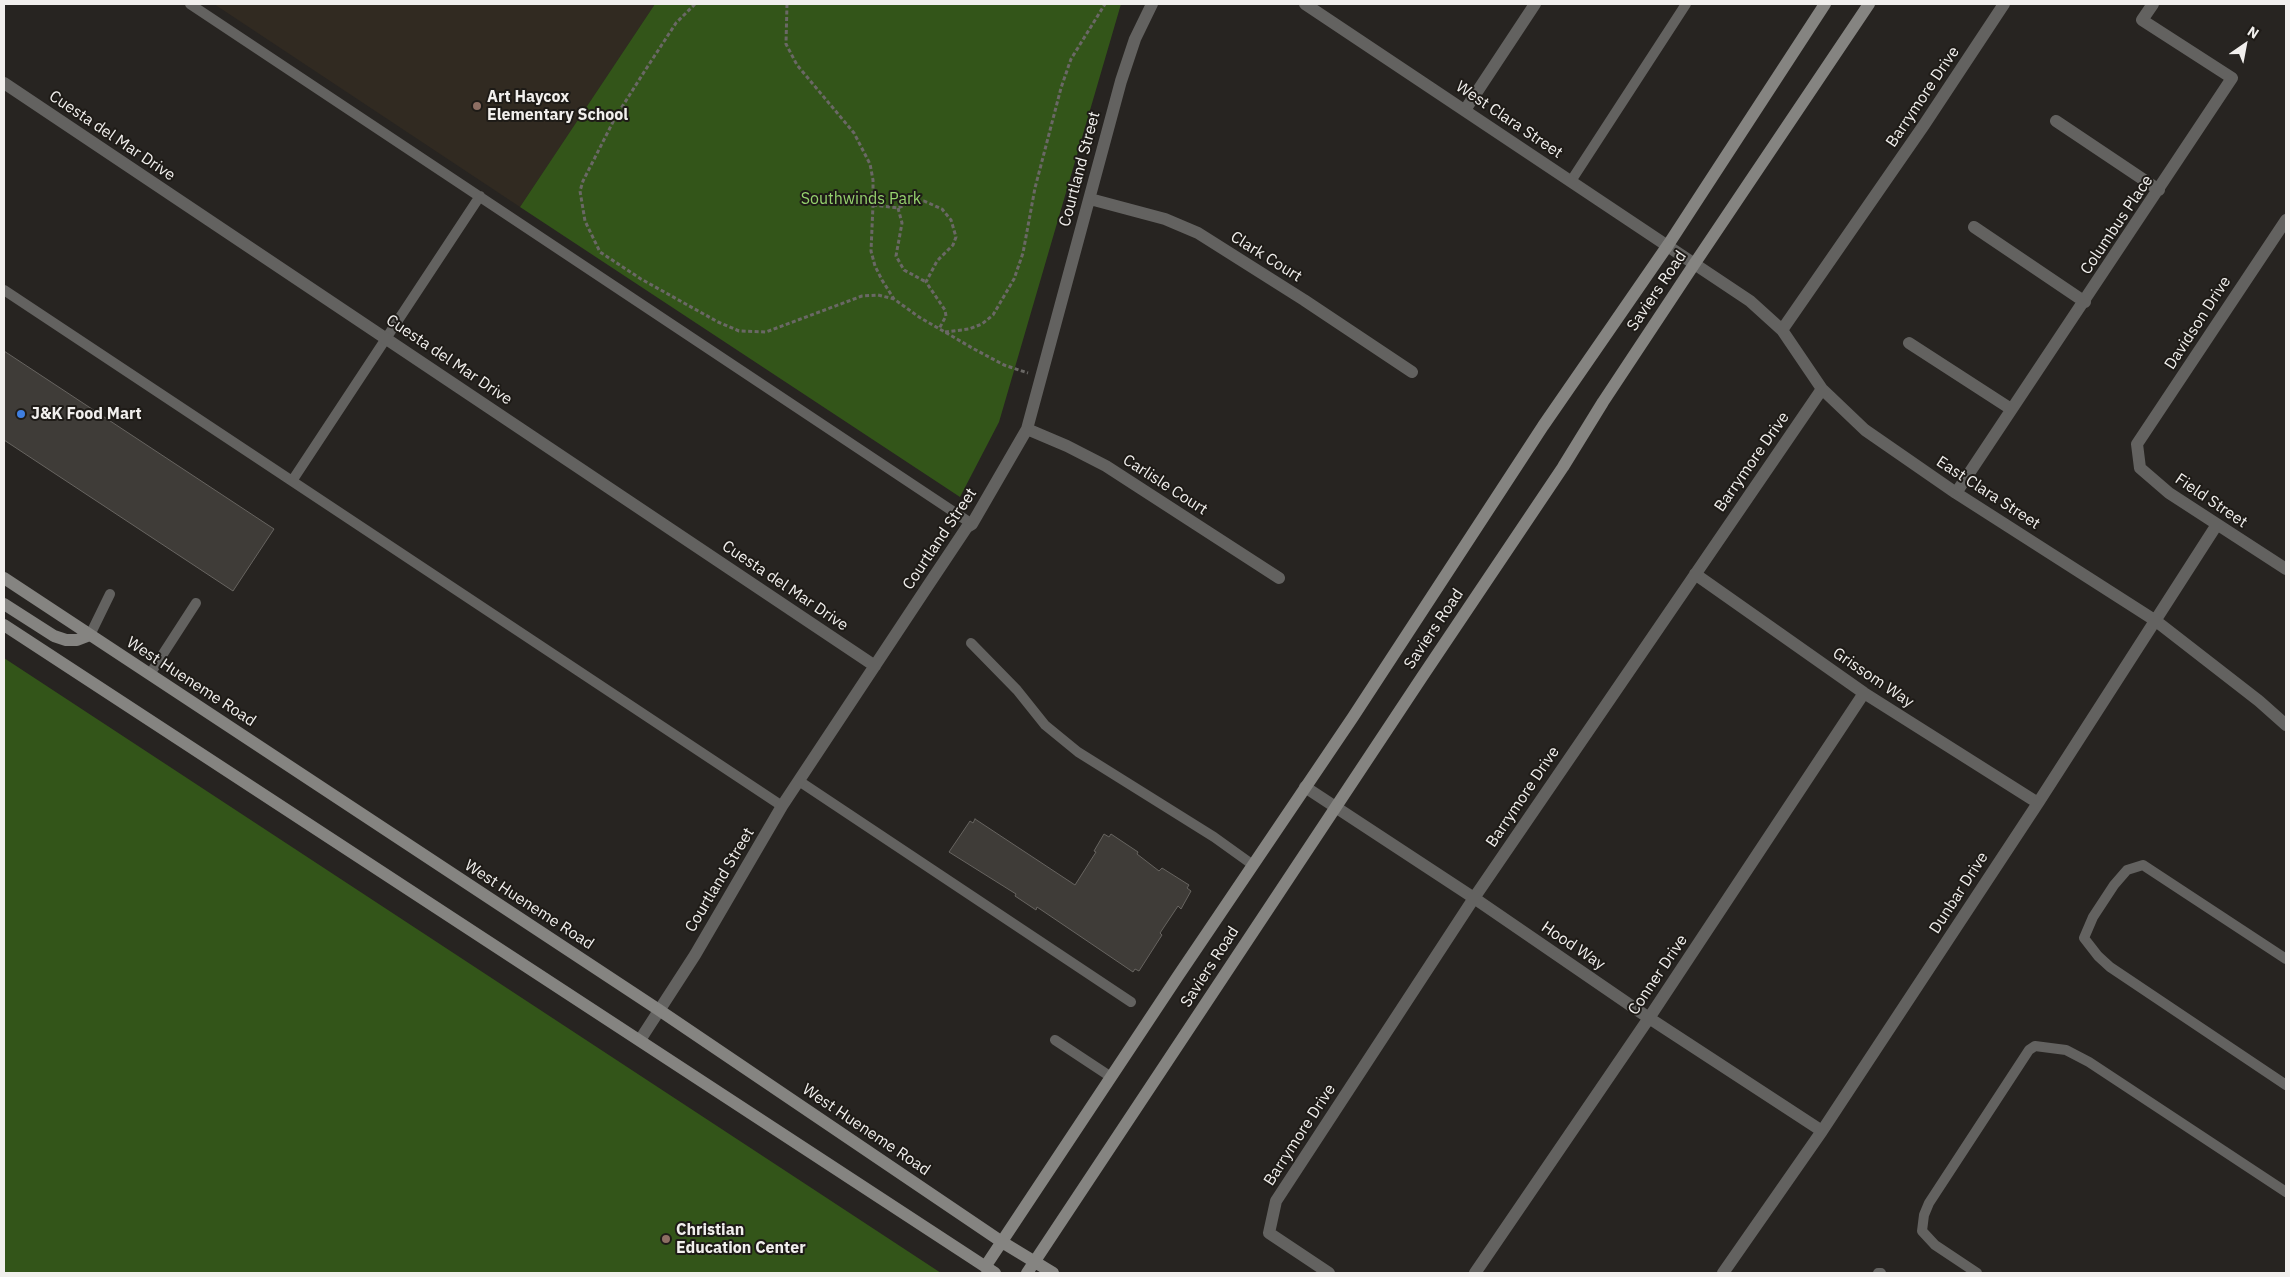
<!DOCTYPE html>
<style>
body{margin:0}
#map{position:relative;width:2290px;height:1277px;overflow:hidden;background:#272421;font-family:"IBM Plex Sans",sans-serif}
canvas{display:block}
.frame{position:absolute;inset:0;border:5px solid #f1efed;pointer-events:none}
.north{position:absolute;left:2220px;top:20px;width:50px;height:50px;-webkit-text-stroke:4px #1e1b17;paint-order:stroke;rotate:33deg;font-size:14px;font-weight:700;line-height:20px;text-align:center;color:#f1efed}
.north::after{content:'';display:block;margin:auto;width:18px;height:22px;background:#f1efed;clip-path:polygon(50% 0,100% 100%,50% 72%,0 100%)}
</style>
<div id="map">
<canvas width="2290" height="1277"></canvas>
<div class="frame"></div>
<div class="north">N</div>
</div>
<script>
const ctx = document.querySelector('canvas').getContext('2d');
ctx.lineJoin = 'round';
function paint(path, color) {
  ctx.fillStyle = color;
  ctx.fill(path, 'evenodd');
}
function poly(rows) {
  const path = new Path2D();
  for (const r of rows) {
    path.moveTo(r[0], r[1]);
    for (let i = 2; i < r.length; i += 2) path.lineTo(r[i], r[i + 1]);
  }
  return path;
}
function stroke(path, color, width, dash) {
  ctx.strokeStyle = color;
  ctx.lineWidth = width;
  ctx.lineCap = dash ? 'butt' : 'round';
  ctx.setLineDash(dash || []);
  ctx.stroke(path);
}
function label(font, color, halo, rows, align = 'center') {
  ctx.font = font + ' "IBM Plex Sans",sans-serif';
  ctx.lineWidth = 4;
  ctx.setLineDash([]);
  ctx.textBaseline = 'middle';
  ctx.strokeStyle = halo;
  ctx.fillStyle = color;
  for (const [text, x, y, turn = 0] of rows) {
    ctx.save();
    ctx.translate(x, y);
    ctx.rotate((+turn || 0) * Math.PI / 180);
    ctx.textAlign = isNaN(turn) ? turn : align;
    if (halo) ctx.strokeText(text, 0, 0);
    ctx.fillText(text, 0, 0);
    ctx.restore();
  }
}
paint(poly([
 [214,4,655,4,520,207]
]), '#312a21');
paint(poly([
 [655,4,1121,4,999,422,960,497,520,207],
 [4,658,941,1273,4,1273]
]), '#335519');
const building = poly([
 [4,351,274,529,233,591,4,440,4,351],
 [975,819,1075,885,1096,852,1094,851,1104,834,1109,837,1111,834,1138,852,1137,854,1159,871,1162,868,1189,885,1187,888,1191,891,1181,909,1178,906,1160,933,1162,935,1139,971,1135,969,1133,972,1037,907,1036,910,1015,896,1016,894,949,852,970,821,973,823,975,819]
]);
paint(building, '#3f3c38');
stroke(building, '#676460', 1);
stroke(poly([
 [695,4,676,23,646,69,615,118,583,181,580,191,585,221,600,252,641,279,718,322,739,331,766,332,862,296,878,295,894,299],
 [787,4,786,44,797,65,854,133,870,164,873,180,873,205,871,251,875,266,882,280,894,299,919,317,974,349,1004,365,1028,373],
 [873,205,898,208,914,201,924,201,942,209,951,220,956,237,953,245,937,261,926,282,945,310,946,316,939,329],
 [898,208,902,223,896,256,904,270,926,282],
 [945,332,969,329,982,324,993,315,1014,279,1023,253,1035,188,1061,88,1071,59,1105,4]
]), '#6a6865', 3, [4, 2.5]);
stroke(poly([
 [190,4,972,524],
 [1571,181,1686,4],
 [4,290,782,806],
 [292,481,480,196],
 [90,635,110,594],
 [971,643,1017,690,1045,725,1078,752,1214,837,1253,865],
 [150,674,196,603],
 [799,781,1131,1002],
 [2286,959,2143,865,2127,870,2114,885,2093,917,2084,938,2098,956,2110,967,2286,1085],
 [1055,1040,1111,1077],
 [1878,1273,1881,1273],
 [1977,1273,1935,1245,1922,1231,1924,1215,1929,1203,2029,1050,2035,1046,2066,1050,2089,1062,2286,1192]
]), '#636260', 10);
stroke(poly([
 [1305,4,1750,301,1782,330,1822,389,1865,430,1956,493,2156,621,2259,701,2286,725],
 [4,83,875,666],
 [1465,110,1535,4],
 [2056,121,2159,190],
 [1090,199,1165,219,1198,233,1304,300,1412,372],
 [2286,220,2137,444,2140,468,2169,493,2286,569],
 [1974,227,2085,302],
 [1782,330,1924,125,2004,4],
 [1909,343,2011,409],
 [1027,429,1067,446,1106,466,1279,578],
 [1956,493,2232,78,2142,20,2153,4],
 [1695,574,1864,693,2038,803],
 [1305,787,1474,898,1649,1018,1822,1131],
 [640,1040,695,955,782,806,927,587,967,527,972,524,1027,429,1121,81,1135,39,1152,4],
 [1329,1273,1269,1233,1276,1201,1474,898,1822,389],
 [1475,1273,1649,1018,1864,693],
 [1723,1273,1822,1131,2038,803,2216,526]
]), '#636260', 12);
stroke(poly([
 [4,578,659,1010,1002,1242,1053,1273],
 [4,604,54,636,66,640,77,640,90,635],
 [4,625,995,1273],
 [985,1267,1178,976,1353,717,1543,426,1668,245,1825,4],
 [1027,1273,1422,677,1563,467,1603,402,1695,263,1869,4]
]), '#858481', 12);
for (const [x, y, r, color] of [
 [477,106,5,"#8d6e63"],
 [21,414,5,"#3f7fe0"],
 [666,1239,5,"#8d6e63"]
]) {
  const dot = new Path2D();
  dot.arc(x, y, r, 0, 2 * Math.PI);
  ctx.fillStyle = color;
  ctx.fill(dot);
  stroke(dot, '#1e1b17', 2);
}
label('bold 16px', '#f1efed', '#1e1b17', [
 ["Art Haycox",487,97],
 ["Elementary School",487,115],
 ["J&K Food Mart",31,414],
 ["Christian",676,1230],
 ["Education Center",676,1248]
], 'left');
label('16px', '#f1efed', '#1e1b17', [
 ["Barrymore Drive",1923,97,-56],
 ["West Clara Street",1509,120,34],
 ["Cuesta del Mar Drive",112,136,34],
 ["Courtland Street",1080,169,-75],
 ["Columbus Place",2117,225,-56],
 ["Clark Court",1266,257,32],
 ["Saviers Road",1657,291,-56],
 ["Davidson Drive",2198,323,-57],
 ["Cuesta del Mar Drive",449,360,34],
 ["Barrymore Drive",1752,462,-55],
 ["Carlisle Court",1165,485,33],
 ["East Clara Street",1988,493,33],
 ["Field Street",2211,501,34],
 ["Courtland Street",940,539,-56],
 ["Cuesta del Mar Drive",785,586,34],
 ["Saviers Road",1434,629,-56],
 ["Grissom Way",1873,678,34],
 ["West Hueneme Road",191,682,33],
 ["Barrymore Drive",1523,797,-56],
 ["Courtland Street",720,880,-59],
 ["Dunbar Drive",1959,893,-57],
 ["West Hueneme Road",529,905,33],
 ["Hood Way",1573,946,34],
 ["Saviers Road",1210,967,-57],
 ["Conner Drive",1658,975,-56],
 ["West Hueneme Road",866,1130,34],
 ["Barrymore Drive",1300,1135,-57]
]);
label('16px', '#96d36e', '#1e1b17', [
 ["Southwinds Park",861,199]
]);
</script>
